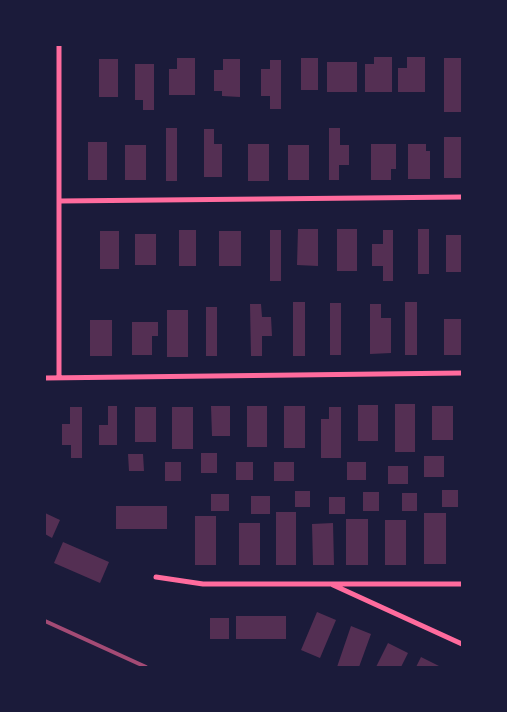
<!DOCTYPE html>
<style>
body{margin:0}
#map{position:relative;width:507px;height:712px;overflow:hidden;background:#1b1b3a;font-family:Cabin,sans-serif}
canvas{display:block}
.frame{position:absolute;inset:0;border:46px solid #1b1b3a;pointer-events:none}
</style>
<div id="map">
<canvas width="507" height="712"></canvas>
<div class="frame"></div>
</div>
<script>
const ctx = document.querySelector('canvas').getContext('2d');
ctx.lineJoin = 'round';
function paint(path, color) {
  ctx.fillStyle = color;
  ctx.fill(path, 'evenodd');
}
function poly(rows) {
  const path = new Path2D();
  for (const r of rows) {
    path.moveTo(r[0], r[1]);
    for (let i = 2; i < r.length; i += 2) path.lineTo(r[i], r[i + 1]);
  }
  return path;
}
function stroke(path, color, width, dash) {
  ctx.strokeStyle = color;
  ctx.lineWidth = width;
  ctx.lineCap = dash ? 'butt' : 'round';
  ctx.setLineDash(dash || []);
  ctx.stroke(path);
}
paint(poly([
 [374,57,392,57,392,92,365,92,365,64,374,64],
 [407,57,425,57,425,92,398,92,398,68,407,68],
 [177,58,195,58,195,95,169,95,169,69,177,69],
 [301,58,318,58,318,90,301,90],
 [444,58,462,58,462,112,444,112],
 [99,59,118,59,118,97,99,97],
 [223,59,240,59,240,97,222,96,222,91,214,91,214,70,223,70],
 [270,60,281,60,281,109,270,109,270,96,261,96,261,69,270,69],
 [327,62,357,62,357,92,327,92],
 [135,64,154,64,154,110,143,110,143,100,135,100],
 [166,128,177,128,177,181,166,181],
 [329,128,340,128,340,145,349,145,349,165,339,165,339,180,329,180],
 [204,129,214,129,214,144,222,144,222,177,204,177],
 [444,137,462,137,462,178,444,178],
 [88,142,107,142,107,180,88,180],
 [248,144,269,144,269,181,248,181],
 [371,144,396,144,396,169,391,169,391,180,371,180],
 [408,144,426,144,426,151,430,151,430,179,408,179],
 [125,145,146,145,146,180,125,180],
 [288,145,309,145,309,180,288,180],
 [298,229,318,229,318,266,297,265],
 [337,229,357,229,357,271,337,271],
 [418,229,429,229,429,274,418,274],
 [179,230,196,230,196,266,179,266],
 [270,230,281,230,281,281,270,281],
 [383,230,393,230,393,281,383,281,383,266,372,266,372,244,383,244],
 [100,231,119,231,119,269,100,269],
 [219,231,241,231,241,266,219,266],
 [135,234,156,234,156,265,135,265],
 [446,235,462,235,462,272,446,272],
 [293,302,305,302,305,356,293,356],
 [405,302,417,302,417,355,405,355],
 [330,303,341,303,341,355,330,355],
 [250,304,261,304,262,317,271,317,272,336,262,336,262,356,251,356],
 [370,304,381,304,381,318,391,318,391,353,370,354],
 [206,307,217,307,217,356,206,356],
 [167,310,188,310,188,357,167,357],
 [444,319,462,319,462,355,444,355],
 [90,320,112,320,112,356,90,356],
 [132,322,158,322,158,336,152,336,152,355,132,355],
 [395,404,415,404,415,452,395,452],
 [358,405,378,405,378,441,358,441],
 [108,406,117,406,117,445,99,445,99,425,108,425],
 [211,406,230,406,230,436,212,436],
 [247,406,267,406,267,447,247,447],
 [284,406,305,406,305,448,284,448],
 [432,406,453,406,453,440,432,440],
 [70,407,82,407,82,458,71,458,71,445,62,445,62,424,70,424],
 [135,407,156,407,156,442,135,442],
 [172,407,193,407,193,449,172,449],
 [329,407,341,407,341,458,321,458,321,419,329,419],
 [201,453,217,453,217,473,201,473],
 [128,454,143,454,144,471,129,471],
 [424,456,444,456,444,477,424,477],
 [165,462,181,462,181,481,165,481],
 [236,462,253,462,253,480,236,480],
 [274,462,294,462,294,481,274,481],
 [347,462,366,462,366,480,347,480],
 [388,466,408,466,408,484,388,484],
 [442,490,458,490,458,507,442,507],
 [295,491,310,491,310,507,295,507],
 [363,492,379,492,379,511,363,511],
 [402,493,417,493,417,511,402,511],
 [211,494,229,494,229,511,211,511],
 [251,496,270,496,270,514,251,514],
 [329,497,345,497,345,514,329,514],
 [116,506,167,506,167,529,116,529],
 [276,512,296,512,296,565,276,565],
 [45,513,60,520,52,538,45,534],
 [424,513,446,513,446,564,424,564],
 [195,516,216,516,216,565,195,565],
 [346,519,368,519,368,565,346,565],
 [385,520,406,520,406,565,385,565],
 [239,523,260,523,260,565,239,565],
 [333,523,334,565,313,565,312,524],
 [63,542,109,562,100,583,54,563],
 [317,612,336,620,320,658,301,650],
 [236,616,286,616,286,639,236,639],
 [210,618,229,618,229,639,210,639],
 [351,626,371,634,359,667,337,667],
 [388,643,408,653,401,667,376,667],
 [421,657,441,667,416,667]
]), '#542f53');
stroke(poly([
 [59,45,59,378],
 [60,201,462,197],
 [45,378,462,373],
 [156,577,203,584,462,584],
 [333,585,462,644]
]), '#ff6b9d', 5);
stroke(poly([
 [45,621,146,667]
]), '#a44b75', 4);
</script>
